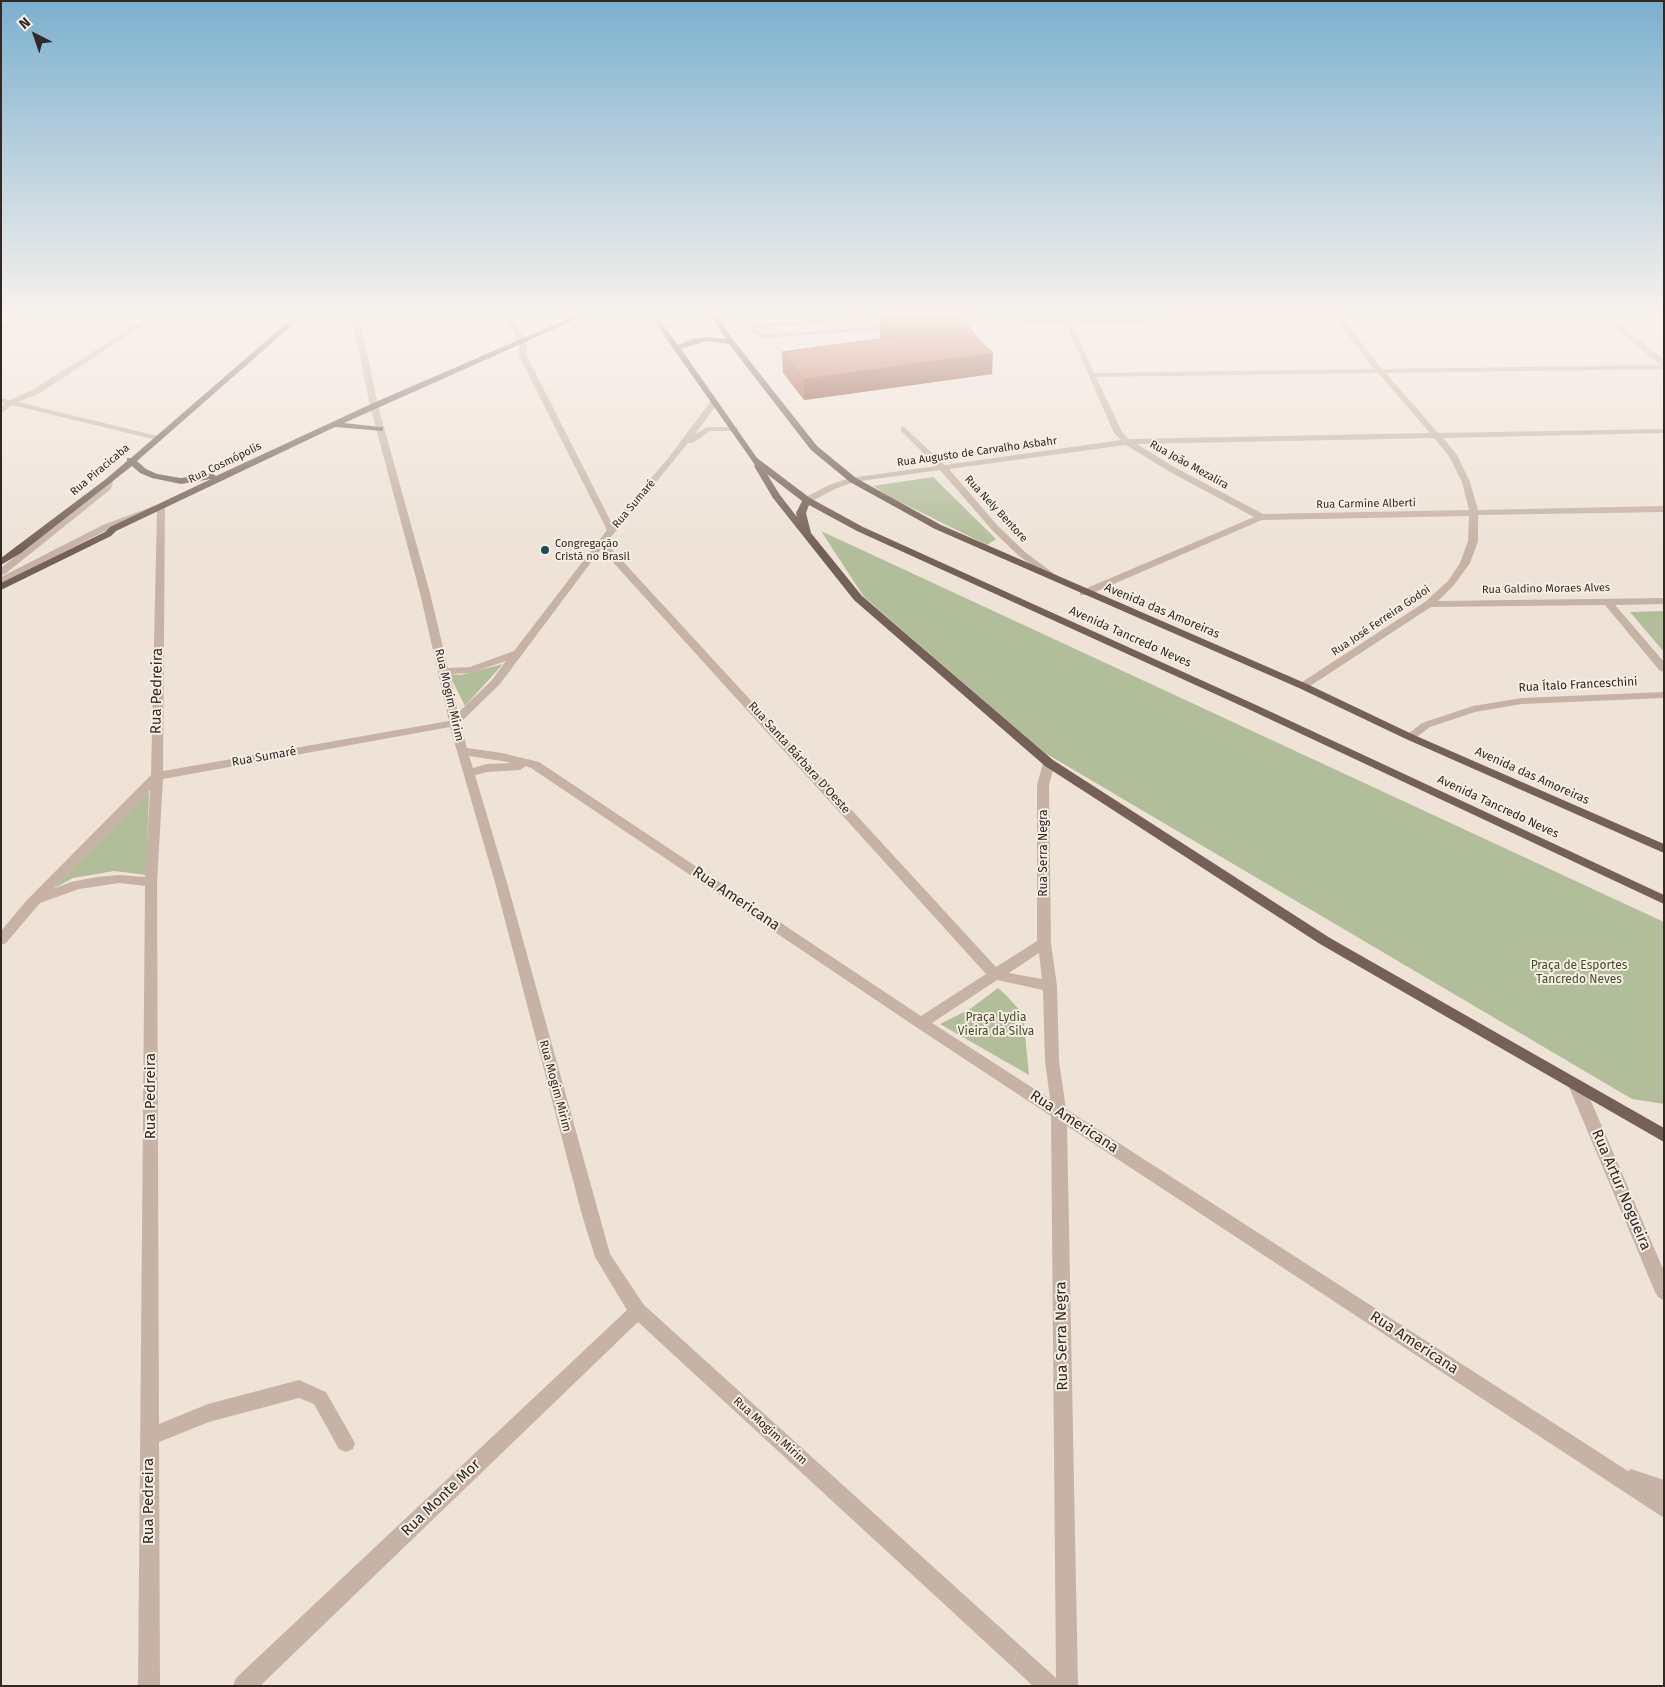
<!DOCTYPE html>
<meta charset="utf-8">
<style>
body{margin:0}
#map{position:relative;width:1665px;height:1687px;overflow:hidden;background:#efe3d8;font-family:"Fira Sans",sans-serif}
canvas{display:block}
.frame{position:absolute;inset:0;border:2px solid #322926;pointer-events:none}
.north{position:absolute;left:10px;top:10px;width:50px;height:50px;-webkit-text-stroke:4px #f7eee4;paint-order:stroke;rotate:319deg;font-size:14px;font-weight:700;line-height:20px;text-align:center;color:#322926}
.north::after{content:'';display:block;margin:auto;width:18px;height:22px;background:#322926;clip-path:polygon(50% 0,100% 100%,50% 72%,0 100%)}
</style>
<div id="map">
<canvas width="1665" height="1687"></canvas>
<div class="frame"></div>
<div class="north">N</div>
</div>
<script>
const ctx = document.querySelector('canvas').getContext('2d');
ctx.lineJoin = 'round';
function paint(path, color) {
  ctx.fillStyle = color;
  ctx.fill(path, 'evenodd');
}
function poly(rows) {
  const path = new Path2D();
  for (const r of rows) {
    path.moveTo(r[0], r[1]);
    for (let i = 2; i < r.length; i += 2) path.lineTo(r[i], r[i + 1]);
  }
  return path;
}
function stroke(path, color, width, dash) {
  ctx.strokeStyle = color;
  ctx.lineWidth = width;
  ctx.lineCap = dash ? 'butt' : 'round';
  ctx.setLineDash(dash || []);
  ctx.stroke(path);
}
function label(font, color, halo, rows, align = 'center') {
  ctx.font = font + ' "Fira Sans",sans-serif';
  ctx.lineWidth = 4;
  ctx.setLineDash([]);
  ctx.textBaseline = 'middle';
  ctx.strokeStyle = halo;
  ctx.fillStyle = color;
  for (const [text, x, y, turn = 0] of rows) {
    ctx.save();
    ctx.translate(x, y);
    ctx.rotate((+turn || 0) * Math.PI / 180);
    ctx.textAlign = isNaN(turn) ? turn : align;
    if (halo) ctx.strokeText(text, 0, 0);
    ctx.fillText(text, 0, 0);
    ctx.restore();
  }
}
paint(poly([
 [933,477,996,539,987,545,892,498,873,486],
 [821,531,1664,922,1664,1104,1632,1099,1045,753,864,597],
 [1664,611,1664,652,1630,612],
 [503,664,465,706,449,674,461,675],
 [149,791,146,875,114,871,73,878,53,889],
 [998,988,1006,995,1023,1014,1029,1075,940,1024,970,1009]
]), '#b2bd99');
paint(poly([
 [24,314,33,314,1,331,1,326,24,314],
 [153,314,161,314,38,394,18,402,161,437,161,441,12,405,1,414,1,407,5,403,1,402,1,398,10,400,32,390,153,314],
 [351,314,359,314,378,406,430,593,448,668,470,667,514,651,607,530,519,356,519,342,505,314,511,314,527,342,527,356,612,524,669,457,711,401,717,401,718,403,695,434,708,427,737,427,737,431,710,431,693,443,688,443,606,543,996,967,1037,941,1037,785,1043,763,1049,759,1053,760,1055,763,1049,785,1051,943,1057,986,1059,1061,1066,1109,1628,1471,1631,1469,1664,1480,1664,1518,1067,1126,1078,1686,1033,1686,638,1322,260,1686,233,1686,236,1678,627,1310,595,1257,582,1215,496,886,450,727,163,779,157,882,159,1424,208,1404,299,1380,326,1392,355,1443,353,1449,346,1452,339,1449,314,1404,299,1398,209,1422,159,1442,160,1686,138,1686,145,886,119,883,79,889,40,903,6,943,1,945,1,931,27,900,151,775,157,511,109,529,1,584,1,577,103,525,159,504,165,504,163,771,449,721,420,593,370,406,351,314],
 [601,549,986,974,921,1016,539,762,502,753,467,748,460,723,500,684,601,549],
 [506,661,492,680,458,713,450,674,471,673,506,661],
 [469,756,502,761,512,763,487,764,473,768,469,756],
 [526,766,531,768,916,1027,1051,1116,1056,1678,644,1305,610,1254,508,886,475,775,487,772,520,770,526,766],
 [150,790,145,877,119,875,97,877,71,882,53,889,150,790],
 [1039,953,1042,979,1009,973,1039,953],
 [997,980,1043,990,1045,1061,1050,1099,932,1023,997,980],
 [721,314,728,314,729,318,720,327,716,325,721,318,721,314],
 [748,314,792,314,788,316,757,318,758,324,898,314,929,314,925,316,759,328,760,332,766,334,896,325,900,327,896,329,765,338,753,333,748,314],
 [1063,314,1069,314,1072,319,1333,316,1332,314,1338,314,1340,316,1607,314,1664,360,1664,369,1386,373,1438,433,1664,429,1664,433,1443,438,1457,455,1470,482,1478,510,1664,506,1664,512,1478,515,1478,541,1470,563,1454,585,1438,601,1664,598,1664,604,1615,605,1664,662,1664,672,1660,671,1605,605,1431,607,1307,688,1299,688,1298,686,1299,684,1425,602,1448,581,1460,563,1468,541,1469,516,1262,520,1088,595,1080,595,1080,591,1254,517,1170,472,1126,445,949,469,998,526,1025,552,1057,576,1057,580,1054,581,1019,556,992,530,940,470,854,482,835,489,810,502,804,502,804,498,829,485,850,478,936,466,901,431,901,427,904,427,945,465,1121,440,1114,433,1066,324,1022,324,1018,322,1022,320,1065,319,1063,314],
 [1603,317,1660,365,1382,369,1344,320,1603,317],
 [1336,320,1374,369,1094,373,1073,324,1336,320],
 [1378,373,1430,433,1129,439,1122,432,1096,377,1378,373],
 [1434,438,1449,456,1462,482,1469,510,1263,514,1176,468,1137,444,1434,438],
 [988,318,989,320,985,322,948,324,944,322,948,320,988,318],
 [109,478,113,481,111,489,5,574,1,575,1,568,104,486,105,481,109,478],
 [1664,692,1664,698,1522,704,1475,712,1430,727,1414,739,1410,740,1404,737,1422,723,1473,706,1522,698,1664,692],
 [1577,1081,1582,1083,1585,1087,1664,1271,1664,1300,1658,1297,1655,1292,1569,1087,1572,1083,1577,1081]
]), '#c6b3a5');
paint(poly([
 [297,314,305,314,137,461,146,469,157,474,181,478,212,473,216,476,371,404,579,314,588,314,344,423,380,427,383,427,383,431,335,427,116,531,111,536,1,590,1,583,105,532,110,527,211,479,181,484,152,478,140,473,132,466,21,553,1,565,1,558,106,479,127,461,127,458,131,458,297,314],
 [649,314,656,314,678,345,691,339,706,337,726,339,709,314,716,314,734,341,817,446,856,478,941,525,1307,684,1414,735,1664,844,1664,853,1406,739,1299,688,935,529,850,482,811,450,729,344,706,341,681,349,757,458,810,498,863,527,1254,704,1664,895,1664,904,1246,708,857,531,809,505,806,513,811,533,862,596,1053,760,1330,938,1664,1128,1664,1142,1320,944,1045,766,854,600,773,498,754,466,755,465,649,314],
 [767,474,802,501,796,513,797,517,780,495,767,474]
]), '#746057');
paint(poly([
 [880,316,992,374,804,400,783,373,782,352,881,339,880,336]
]), '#a4533c');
paint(poly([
 [993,353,992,374,804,400,804,379]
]), '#864331');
const building = poly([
 [915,314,960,314,978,339,993,353,804,379,782,352,893,337,880,316,915,314]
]);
paint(building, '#bf6046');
stroke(building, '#864331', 1);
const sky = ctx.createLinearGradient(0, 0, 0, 550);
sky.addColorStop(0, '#7bb0cf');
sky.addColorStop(0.57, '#f8f2ed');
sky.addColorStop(1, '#f8f2ed00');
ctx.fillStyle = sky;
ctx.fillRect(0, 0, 1665, 550);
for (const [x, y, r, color] of [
 [545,550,5,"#1e4f51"]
]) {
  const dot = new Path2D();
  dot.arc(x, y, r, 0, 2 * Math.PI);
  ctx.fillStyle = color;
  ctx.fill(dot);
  stroke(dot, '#f7eee4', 2);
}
label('11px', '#322926', '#f7eee4', [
 ["Rua Augusto de Carvalho Asbahr",977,452,-8],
 ["Rua Cosmópolis",225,463,-26],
 ["Rua João Mezalira",1189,465,29],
 ["Rua Piracicaba",100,470,-40],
 ["Rua Sumaré",634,504,-50],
 ["Rua Carmine Alberti",1366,504,-1],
 ["Rua Nely Bentore",996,509,47],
 ["Rua Galdino Moraes Alves",1546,589,-1],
 ["Rua José Ferreira Godoi",1381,621,-34]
]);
label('11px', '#322926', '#f7eee4', [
 ["Congregação",555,544],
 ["Cristã no Brasil",555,557]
], 'left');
label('12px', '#322926', '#f7eee4', [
 ["Avenida das Amoreiras",1162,611,23],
 ["Avenida Tancredo Neves",1130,637,24],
 ["Rua Ítalo Franceschini",1578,685,-3],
 ["Rua Mogim Mirim",449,695,77],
 ["Rua Sumaré",264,757,-10],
 ["Rua Santa Bárbara D'Oeste",799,758,48],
 ["Avenida das Amoreiras",1532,776,24],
 ["Avenida Tancredo Neves",1498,807,25],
 ["Rua Serra Negra",1044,853,-90],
 ["Rua Mogim Mirim",555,1086,75],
 ["Rua Mogim Mirim",770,1431,42]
]);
label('12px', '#434f2b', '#f7eee4', [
 ["Praça de Esportes",1579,966],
 ["Tancredo Neves",1579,980],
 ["Praça Lydia",996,1018],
 ["Vieira da Silva",996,1032]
]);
label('15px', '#322926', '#f7eee4', [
 ["Rua Pedreira",157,691,-89],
 ["Rua Americana",736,899,34],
 ["Rua Pedreira",151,1096,-90],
 ["Rua Americana",1074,1122,33],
 ["Rua Artur Nogueira",1621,1190,67],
 ["Rua Serra Negra",1062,1336,-91],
 ["Rua Americana",1414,1343,33],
 ["Rua Monte Mor",441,1498,-44],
 ["Rua Pedreira",149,1501,-90]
]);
</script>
